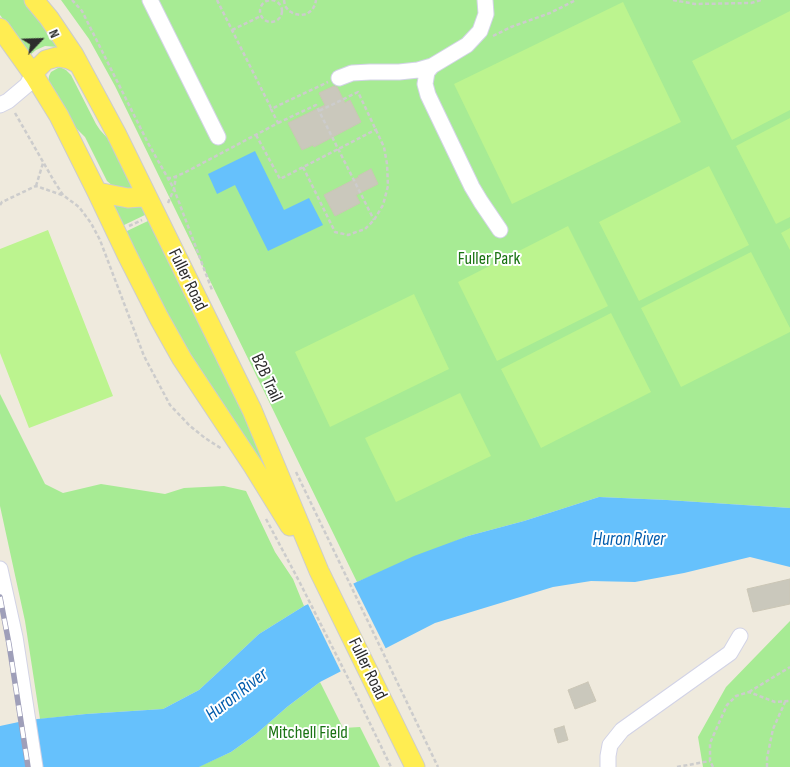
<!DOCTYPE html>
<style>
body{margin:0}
#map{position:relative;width:790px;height:767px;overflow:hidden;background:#efeadd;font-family:"Sofia Sans Condensed",sans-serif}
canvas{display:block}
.north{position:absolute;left:15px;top:15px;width:50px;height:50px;-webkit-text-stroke:4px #fff;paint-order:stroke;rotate:66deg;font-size:14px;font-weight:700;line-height:20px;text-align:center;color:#2c2c2c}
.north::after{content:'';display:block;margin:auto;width:18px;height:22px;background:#2c2c2c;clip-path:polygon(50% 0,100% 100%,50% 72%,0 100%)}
</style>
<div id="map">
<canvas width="790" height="767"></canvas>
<div class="north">N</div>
</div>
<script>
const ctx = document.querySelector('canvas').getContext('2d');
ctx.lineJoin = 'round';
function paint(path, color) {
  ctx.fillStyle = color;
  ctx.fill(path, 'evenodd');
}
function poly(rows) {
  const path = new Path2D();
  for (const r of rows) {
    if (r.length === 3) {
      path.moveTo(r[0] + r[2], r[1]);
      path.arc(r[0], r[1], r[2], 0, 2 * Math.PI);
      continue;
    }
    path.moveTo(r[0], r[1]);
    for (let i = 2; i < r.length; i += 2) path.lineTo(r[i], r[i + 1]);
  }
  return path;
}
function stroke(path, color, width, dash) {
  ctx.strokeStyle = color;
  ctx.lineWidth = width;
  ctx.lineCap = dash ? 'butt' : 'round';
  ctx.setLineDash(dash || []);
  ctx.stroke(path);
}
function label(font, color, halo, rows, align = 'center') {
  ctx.font = font + ' "Sofia Sans Condensed",sans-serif';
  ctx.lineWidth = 4;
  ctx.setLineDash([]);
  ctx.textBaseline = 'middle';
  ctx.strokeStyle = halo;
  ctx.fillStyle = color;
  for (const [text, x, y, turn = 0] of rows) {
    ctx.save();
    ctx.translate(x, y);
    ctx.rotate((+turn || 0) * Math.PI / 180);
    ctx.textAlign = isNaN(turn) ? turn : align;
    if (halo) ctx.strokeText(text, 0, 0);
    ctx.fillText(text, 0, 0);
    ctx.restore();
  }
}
paint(poly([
 [0,0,26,0,58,47,45,46,36,50,30,55,0,15],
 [61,0,790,0,790,508,667,500,599,497,524,521,468,536,357,582,115,86,89,39],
 [58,68,62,68,66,70,71,75,96,124,100,130,112,143,134,187,133,188,128,190,114,187,107,181,85,137,72,124,48,83,49,76,51,72],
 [115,205,142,205,147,214,122,226,114,206],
 [150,220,298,524,187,353,125,233,127,231],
 [0,394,45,484,63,493,101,484,165,494,184,488,224,486,246,491,275,552,293,579,304,606,259,634,226,665,199,690,163,709,86,714,40,719,25,621,0,506],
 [790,621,790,767,703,767,698,737,726,687],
 [320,682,343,728,360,727,380,767,198,767,231,752,255,735,287,707]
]), '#a7eb94');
paint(poly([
 [623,2,681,122,512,204,454,84],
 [790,11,790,110,732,140,692,61],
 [790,118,790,217,776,224,736,146],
 [709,166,749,245,639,301,599,222],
 [568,226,608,306,497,361,458,282],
 [790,228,790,250,781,233],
 [48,230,113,396,29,428,0,353,0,249],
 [751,252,790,328,790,332,681,387,641,308],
 [414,294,449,369,330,427,295,352],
 [611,313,651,392,541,448,501,369],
 [460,393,491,456,396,502,365,438]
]), '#bcf48f');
paint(poly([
 [255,151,284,210,309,198,323,225,268,251,235,185,217,194,208,174],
 [599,497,667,500,790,508,790,567,750,557,684,573,635,582,591,581,553,587,435,623,320,682,287,707,255,735,231,752,199,767,0,767,0,726,28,720,86,714,163,709,199,690,226,665,259,634,304,606,414,556,468,536,524,521]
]), '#66c1fc');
paint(poly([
 [352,581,387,651,342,674,307,602]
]), '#efeadd');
const building = poly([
 [334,86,337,87,345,103,350,100,361,122,314,147,313,145,302,150,288,123,325,105,319,93,334,86],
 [371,169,378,184,356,195,360,203,335,216,324,195,359,177,358,176,371,169],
 [790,579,790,604,753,612,747,589,790,579],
 [588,682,596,701,575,709,568,690,588,682],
 [564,726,568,740,558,743,554,729,564,726]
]);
paint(building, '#cac8bc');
stroke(building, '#cbc6b6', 1);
const minor = poly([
 [150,0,218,137],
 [485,0,486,14,480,31,467,45,432,66,427,72,425,84,428,95,472,187,481,202,500,230],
 [339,78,352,73,370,72,399,72,418,70,432,66],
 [0,105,8,101,27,85,33,73],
 [0,569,15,637,35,767],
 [608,767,608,756,610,745,622,730,730,653,740,636]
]);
const major = poly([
 [34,0,49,18,74,55,116,133,252,410,319,571,415,767],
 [0,28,35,77,59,116,97,192,127,255,159,318,182,359,253,466,290,526],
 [33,73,46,60,57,57,69,59,79,64],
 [97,192,128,198,141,197,146,195]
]);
stroke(minor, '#d2d3e6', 17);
stroke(major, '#ccc', 21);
stroke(poly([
 [72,0,82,11,148,143,174,189,212,290],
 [217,0,271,108],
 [284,0,285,6,289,11,295,14,301,15,307,14,312,10,315,5,316,0],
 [673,0,695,4,751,3,761,0],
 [271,11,11],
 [232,30,261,16],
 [493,36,511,27,550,13,576,0],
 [15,113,54,181,63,195,79,207,91,223,100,240,144,356,170,405,190,426,205,438,222,449],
 [278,123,316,105,374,220],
 [256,135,280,179,377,129],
 [303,167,335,232,348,235,365,229,374,220,383,205,388,186,387,164,384,147,358,92,319,111],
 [167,178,172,178,184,173,278,123,271,109,328,82],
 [36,186,43,163],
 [168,203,174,189,176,176],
 [0,205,2,202,36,186,62,195],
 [129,226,142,220],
 [296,472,438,767],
 [266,519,299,581,351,684,391,767],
 [749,692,790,667],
 [677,767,710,761],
 [713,767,710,761,710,743,727,705,736,696,749,692,775,702,790,701],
 [767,767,767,758,773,729,785,702]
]), '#ccc', 2.5, [4, 2.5]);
stroke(minor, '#fff', 15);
stroke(major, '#ffed52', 19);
const rail = poly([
 [0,597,9,644,28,767]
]);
stroke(rail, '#9f9fb9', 5.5);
stroke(rail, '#fff', 4, [11]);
label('18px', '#1a7313', '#fff', [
 ["Fuller Park",489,259],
 ["Mitchell Field",308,733]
]);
label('18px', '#2c2c2c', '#fff', [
 ["Fuller Road",187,280,64],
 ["B2B Trail",266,378,65],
 ["Fuller Road",367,669,64]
]);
label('italic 19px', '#005bac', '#fff', [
 ["Huron River",629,540],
 ["Huron River",237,695,-38]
]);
</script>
